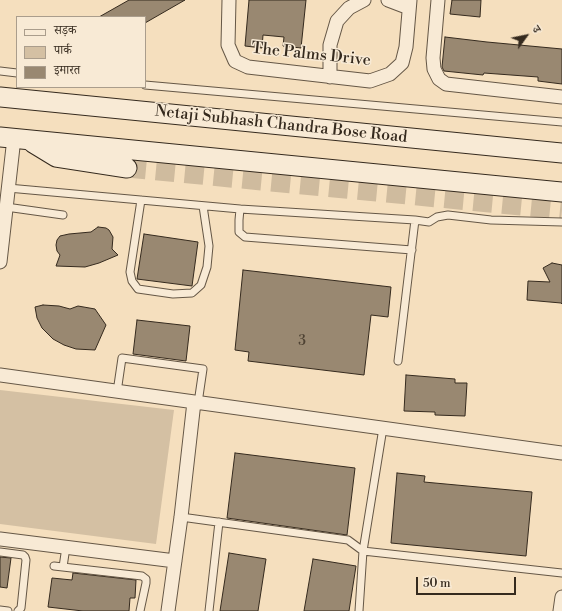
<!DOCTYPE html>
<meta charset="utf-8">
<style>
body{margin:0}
#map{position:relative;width:562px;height:611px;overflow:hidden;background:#f5dfbe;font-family:"Libre Bodoni","Noto Serif Devanagari",serif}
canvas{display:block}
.legend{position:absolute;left:16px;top:16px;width:130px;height:72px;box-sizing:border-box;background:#f8ead5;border:1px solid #aa9d8c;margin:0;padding:5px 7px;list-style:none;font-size:12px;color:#352a1e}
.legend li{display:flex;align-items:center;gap:8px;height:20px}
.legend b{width:20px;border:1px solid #aa9d8c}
.north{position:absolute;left:506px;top:16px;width:40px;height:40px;-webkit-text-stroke:3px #f8ead5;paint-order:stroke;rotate:57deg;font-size:11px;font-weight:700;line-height:16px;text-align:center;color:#352a1e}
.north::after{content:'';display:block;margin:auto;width:14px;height:18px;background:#352a1e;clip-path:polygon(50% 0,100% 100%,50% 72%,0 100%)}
.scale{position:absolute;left:416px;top:577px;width:100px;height:18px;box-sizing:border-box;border:2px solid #352a1e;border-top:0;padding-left:5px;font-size:12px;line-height:14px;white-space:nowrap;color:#352a1e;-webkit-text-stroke:3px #f8ead5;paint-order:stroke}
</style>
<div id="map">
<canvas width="562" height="611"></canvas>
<ul class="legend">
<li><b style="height:5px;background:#f8ead5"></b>सड़क</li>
<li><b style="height:11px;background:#d4c0a3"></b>पार्क</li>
<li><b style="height:11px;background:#998871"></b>इमारत</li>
</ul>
<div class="north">उ</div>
<div class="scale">50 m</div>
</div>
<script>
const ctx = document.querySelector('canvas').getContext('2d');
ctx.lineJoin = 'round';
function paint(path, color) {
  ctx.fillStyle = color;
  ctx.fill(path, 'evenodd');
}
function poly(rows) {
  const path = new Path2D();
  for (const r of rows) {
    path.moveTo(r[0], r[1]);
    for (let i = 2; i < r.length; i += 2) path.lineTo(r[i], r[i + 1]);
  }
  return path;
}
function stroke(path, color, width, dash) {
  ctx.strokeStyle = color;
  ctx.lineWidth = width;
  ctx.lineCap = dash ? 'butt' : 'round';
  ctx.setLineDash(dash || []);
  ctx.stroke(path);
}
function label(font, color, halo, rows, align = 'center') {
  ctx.font = font + ' "Libre Bodoni",serif';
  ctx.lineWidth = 3;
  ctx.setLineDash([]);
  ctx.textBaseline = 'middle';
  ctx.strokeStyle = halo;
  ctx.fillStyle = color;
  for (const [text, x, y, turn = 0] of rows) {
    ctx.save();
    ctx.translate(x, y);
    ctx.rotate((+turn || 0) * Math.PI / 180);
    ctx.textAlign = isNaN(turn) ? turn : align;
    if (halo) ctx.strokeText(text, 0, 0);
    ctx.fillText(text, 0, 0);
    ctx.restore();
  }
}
paint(poly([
 [0,390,174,410,156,544,0,524]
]), '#d4c0a3');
const building = poly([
 [129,0,185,0,145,23,145,17,99,17,129,0],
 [249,0,306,0,301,48,283,46,284,37,263,35,262,48,245,46,249,0],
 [452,0,481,0,480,17,450,14,452,0],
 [445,37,487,42,562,49,562,84,538,81,538,77,484,73,483,75,444,71,442,67,445,37],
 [98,227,106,228,109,230,113,237,112,249,118,255,99,263,85,267,56,266,60,255,57,251,56,245,57,240,60,236,69,234,91,232,98,227],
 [144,234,198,242,192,286,137,279,144,234],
 [552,263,562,265,562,304,561,303,527,300,528,281,550,282,543,268,552,263],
 [243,270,391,287,388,317,371,315,364,375,248,361,249,352,235,350,243,270],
 [43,305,59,306,70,309,78,306,95,309,106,325,95,350,76,349,64,345,53,339,42,328,37,318,35,307,43,305],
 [137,320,190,326,186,361,133,354,137,320],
 [406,375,455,379,455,383,467,383,465,416,435,415,435,412,404,411,406,375],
 [235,453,355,468,347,535,227,518,235,453],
 [397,473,425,476,424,482,532,492,526,556,391,543,397,473],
 [229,553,266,559,258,611,220,611,229,553],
 [0,557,11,558,7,588,0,587,0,557],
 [313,559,356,566,349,611,304,611,313,559],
 [73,573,136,580,135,598,130,598,129,611,83,611,48,607,52,578,72,580,73,573]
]);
paint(building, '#998871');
stroke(building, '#352a1e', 1);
stroke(poly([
 [127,168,562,210]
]), '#cfbb9e', 19, [19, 10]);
const service = poly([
 [0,71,17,73],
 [145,85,562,122],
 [8,188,240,209,415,220,429,222,437,217,448,215,491,220,562,222],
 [141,200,130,272,132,281,138,289,173,294,192,293,201,285,207,267,209,246,203,206],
 [6,207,63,215],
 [240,209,239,220,239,232,245,237,412,250],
 [398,361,415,220],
 [117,392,122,358,203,369,198,403],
 [383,428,363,551,562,573],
 [181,517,348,540,363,551,359,611],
 [0,552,23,555,25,557,26,560,21,608,18,611],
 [54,566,142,576,146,579,146,583,140,611],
 [63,567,66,547],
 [0,610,8,611],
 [209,611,219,522]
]);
const minor = poly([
 [229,0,228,45,235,61,248,67,370,81,390,74,402,63,406,47,410,0],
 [388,0,409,8],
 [438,0,433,58,434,69,439,79,446,84,562,97],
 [330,77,330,45,337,21,349,8,364,0],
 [0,262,14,138],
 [0,375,562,453],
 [0,539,175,561],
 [168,611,181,517,194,402],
 [560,611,562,597]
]);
const secondary = poly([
 [0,97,562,153],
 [0,137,562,192],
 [33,143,56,157,127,168]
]);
stroke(service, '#655746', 9);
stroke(minor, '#655746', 15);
stroke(secondary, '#352a1e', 21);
stroke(service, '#f8ead5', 7);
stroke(minor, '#f8ead5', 13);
stroke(secondary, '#f8ead5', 19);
label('14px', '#4e4233', null, [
 ["3",302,342]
]);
label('16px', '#352a1e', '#f8ead5', [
 ["The Palms Drive",311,55,6],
 ["Netaji Subhash Chandra Bose Road",281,125,6]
]);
</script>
